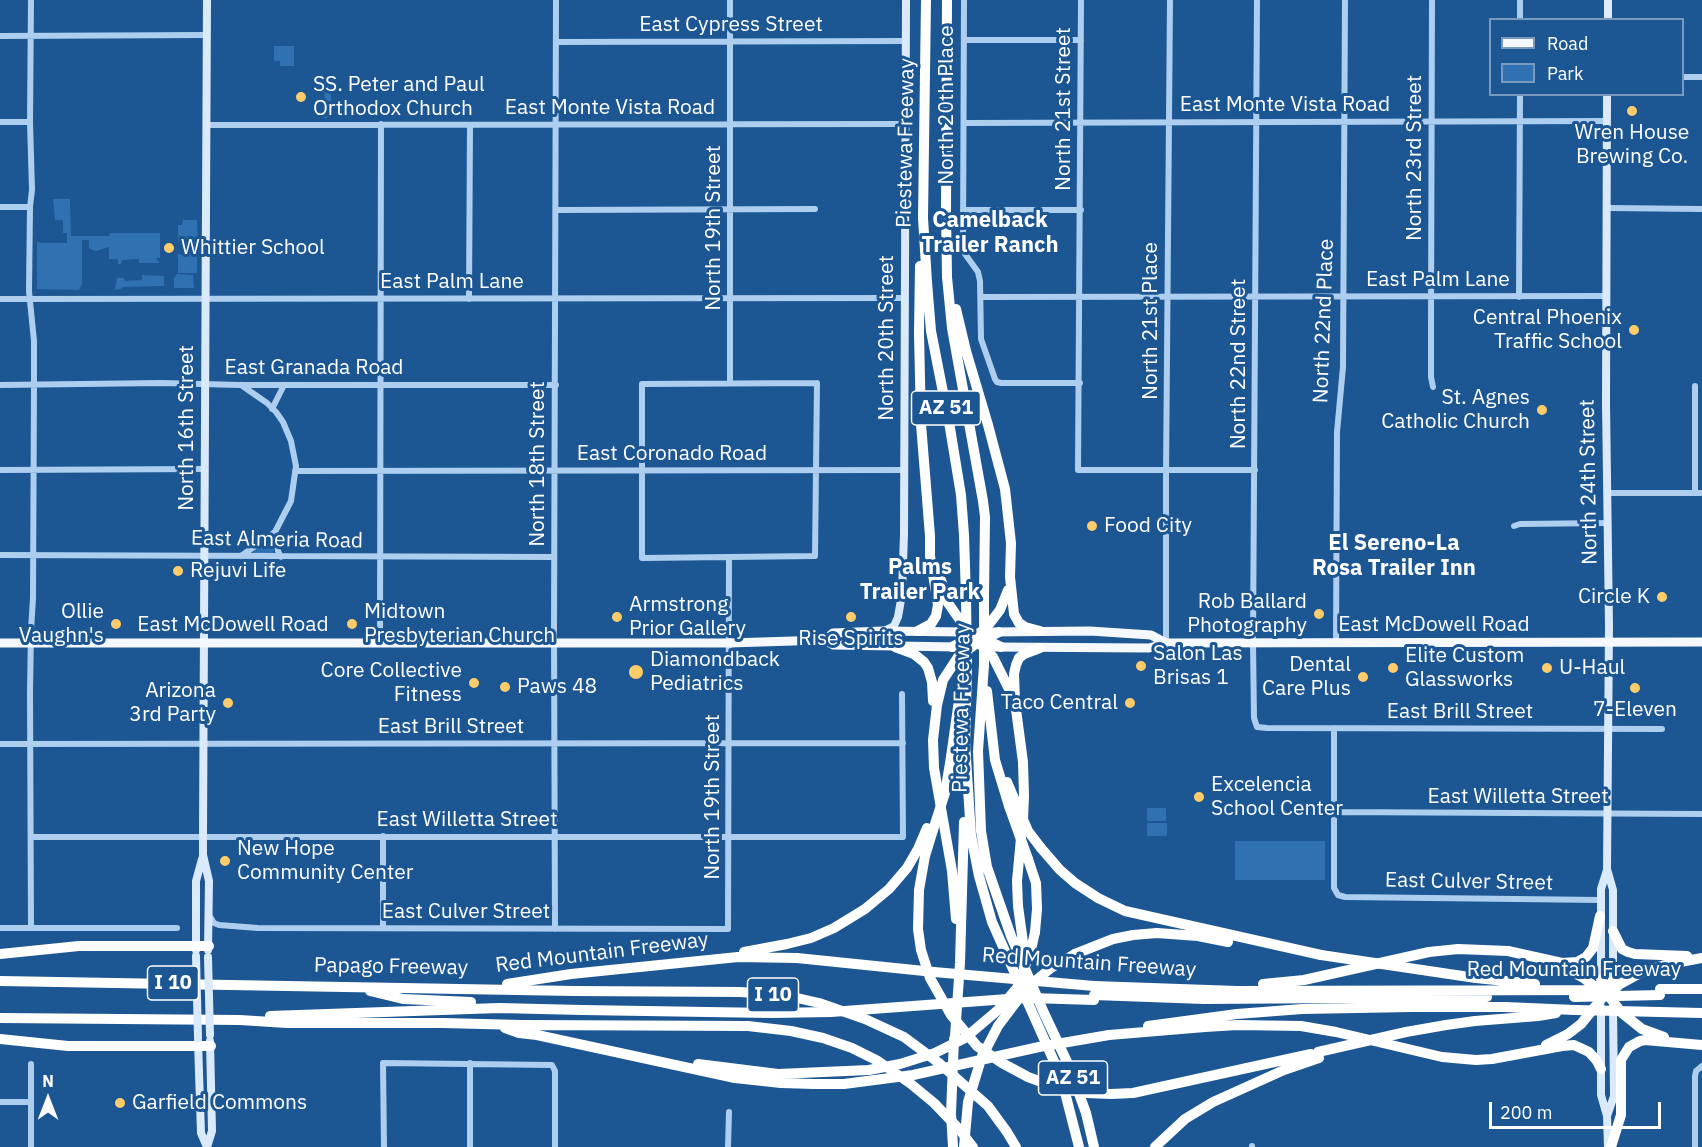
<!DOCTYPE html>
<style>
body{margin:0}
#map{position:relative;width:1702px;height:1147px;overflow:hidden;background:#1c5693;font-family:"IBM Plex Sans",sans-serif}
canvas{display:block}
.legend{position:absolute;left:1489px;top:18px;width:195px;height:78px;box-sizing:border-box;background:#1c5693;border:2px solid #779abe;margin:0;padding:8px 10px;list-style:none;font-size:18px;color:#fff}
.legend li{display:flex;align-items:center;gap:12px;height:30px}
.legend b{width:30px;border:2px solid #779abe}
.north{position:absolute;left:18px;top:1069px;width:60px;height:60px;-webkit-text-stroke:4px #1c5693;paint-order:stroke;rotate:0deg;font-size:16px;font-weight:700;line-height:24px;text-align:center;color:#fff}
.north::after{content:'';display:block;margin:auto;width:21px;height:27px;background:#fff;clip-path:polygon(50% 0,100% 100%,50% 72%,0 100%)}
.scale{position:absolute;left:1489px;top:1102px;width:172px;height:27px;box-sizing:border-box;border:3px solid #fff;border-top:0;padding-left:8px;font-size:18px;line-height:21px;white-space:nowrap;color:#fff;-webkit-text-stroke:4px #1c5693;paint-order:stroke}
</style>
<div id="map">
<canvas width="1702" height="1147"></canvas>
<ul class="legend">
<li><b style="height:8px;background:#f5f9ff"></b>Road</li>
<li><b style="height:16px;background:#2f71b1"></b>Park</li>
</ul>
<div class="north">N</div>
<div class="scale">200 m</div>
</div>
<script>
const ctx = document.querySelector('canvas').getContext('2d');
ctx.lineJoin = 'round';
function paint(path, color) {
  ctx.fillStyle = color;
  ctx.fill(path, 'evenodd');
}
function poly(rows) {
  const path = new Path2D();
  for (const r of rows) {
    path.moveTo(r[0], r[1]);
    for (let i = 2; i < r.length; i += 2) path.lineTo(r[i], r[i + 1]);
  }
  return path;
}
function stroke(path, color, width, dash) {
  ctx.strokeStyle = color;
  ctx.lineWidth = width;
  ctx.lineCap = dash ? 'butt' : 'round';
  ctx.setLineDash(dash || []);
  ctx.stroke(path);
}
function label(font, color, halo, rows, align = 'center') {
  ctx.font = font + ' "IBM Plex Sans",sans-serif';
  ctx.lineWidth = 6;
  ctx.setLineDash([]);
  ctx.textBaseline = 'middle';
  ctx.strokeStyle = halo;
  ctx.fillStyle = color;
  for (const [text, x, y, turn = 0] of rows) {
    ctx.save();
    ctx.translate(x, y);
    ctx.rotate((+turn || 0) * Math.PI / 180);
    ctx.textAlign = isNaN(turn) ? turn : align;
    if (halo) ctx.strokeText(text, 0, 0);
    ctx.fillText(text, 0, 0);
    ctx.restore();
  }
}
paint(poly([
 [274,46,294,46,294,66,280,66,280,61,274,61],
 [321,78,331,78,331,118,321,118,321,111,325,111,324,80,320,80],
 [53,199,70,199,71,236,109,236,110,233,160,233,160,258,157,258,157,261,159,261,159,263,139,263,139,259,122,260,121,264,118,264,118,259,109,259,109,247,96,251,90,249,89,248,89,240,82,240,82,284,79,290,37,289,37,241,40,243,67,243,67,233,63,233,63,220,55,220],
 [183,220,197,220,198,248,182,248,182,242,179,242,178,241,178,225,182,225],
 [183,250,197,250,197,273,178,273,178,254,183,255],
 [177,274,193,275,194,288,174,288,174,278],
 [142,275,164,276,164,284,165,285,163,286,123,287,121,289,115,290,117,278,124,278,125,281,142,280],
 [269,540,273,542,274,554,253,553,255,549],
 [1242,803,1263,803,1263,816,1242,816],
 [1147,808,1166,808,1166,821,1147,821],
 [1147,823,1167,823,1167,836,1147,836],
 [1235,841,1325,841,1325,880,1235,880]
]), '#2f71b1');
stroke(poly([
 [31,0,30,122,32,190,30,207,29,291,34,341,34,385,33,598,31,630,30,693,31,928],
 [964,0,963,245,965,254,978,272,980,281,981,339,995,379,997,382,1001,383,1080,383],
 [1081,0,1078,470,1255,470],
 [1257,0,1253,643,1254,718,1257,727,1267,728,1662,729],
 [1432,0,1431,322,1431,377,1433,387],
 [1520,0,1520,20],
 [0,36,207,35],
 [964,40,1081,40],
 [556,42,906,41],
 [1682,77,1702,77],
 [0,122,30,122],
 [964,123,1607,121],
 [206,125,906,124],
 [0,207,30,207],
 [1607,208,1702,209],
 [556,210,815,209],
 [963,210,1081,210],
 [982,297,1607,296],
 [1519,297,1520,94],
 [0,299,904,298],
 [469,299,470,125],
 [730,383,730,0],
 [817,383,815,556,642,558,642,384,817,383],
 [0,385,162,383,240,385,556,385],
 [241,385,267,403,276,412,283,422,291,441,296,466,291,501,275,532,241,556],
 [1695,386,1695,493],
 [272,409,284,385],
 [0,470,205,469],
 [295,471,905,470],
 [1607,493,1702,493],
 [1514,526,1520,524,1608,523],
 [275,532,278,551,281,557],
 [0,555,554,557],
 [1166,643,1166,476,1170,0],
 [1336,643,1337,432,1343,367,1345,0],
 [380,644,381,124],
 [1334,728,1334,888,1338,895,1345,897,1600,900],
 [0,744,903,743],
 [1334,812,1702,814],
 [31,837,903,837,902,694],
 [209,915,214,923,219,925,258,928,728,929,729,558],
 [0,928,177,928],
 [383,928,383,836],
 [555,929,554,631,556,0],
 [470,1063,470,1147],
 [31,1064,31,1147],
 [0,1102,31,1102],
 [384,1147,383,1063,552,1065,555,1071,555,1147],
 [728,1147,729,1112],
 [1252,1147,1252,1146],
 [1695,1147,1695,1076,1696,1071,1702,1066]
]), '#adceef', 6);
stroke(poly([
 [207,0,203,836,203,855,209,881,208,950],
 [1608,20,1608,0],
 [1607,94,1606,403,1609,626,1607,869,1613,890,1613,984],
 [884,631,894,626,898,617,902,594,904,534,906,0],
 [196,950,196,881,202,859],
 [1601,985,1601,889,1607,870],
 [1601,1007,1601,1095,1607,1116,1608,1147],
 [198,1042,201,1133,207,1147],
 [1607,1116,1614,1096,1613,1006],
 [207,1147,212,1131,210,1041]
]), '#daeafa', 8);
stroke(poly([
 [993,632,1090,631,1151,635,1166,643],
 [825,640,833,633,883,631,964,632],
 [0,643,729,643,825,640,833,645,959,647],
 [994,647,1149,648,1166,643,1702,642]
]), '#f5f9ff', 9);
stroke(poly([
 [926,0,923,218,927,282,931,331,950,428,961,495,964,535,966,598],
 [947,0,946,212,947,277,952,328,983,501,985,517,984,596],
 [956,309,966,351,988,425,1005,489,1011,543,1010,577,1014,614,1019,623,1025,627,1040,631],
 [941,580,948,603,962,623,971,632,1001,647],
 [918,631,931,624,936,616,938,605,930,556,930,536,921,424,919,333,920,266],
 [958,632,984,647,993,657,1014,699],
 [895,647,914,654,924,662,928,668,932,682,933,701],
 [952,647,981,632,990,623,1000,610,1008,590],
 [984,665,978,751,981,831,987,867,1011,936,1044,1013,1069,1066,1086,1113,1094,1147],
 [987,691,995,760,1009,806],
 [965,742,971,835,979,876,992,922,1061,1077,1079,1147],
 [965,747,967,666],
 [951,757,961,686],
 [1023,820,1024,796,1023,762,1015,702,1014,674,1016,665,1019,658,1024,654,1040,648],
 [1021,838,1017,881,1018,906,1025,957],
 [1041,848,1060,870,1075,883,1098,898,1125,911,1321,955],
 [1028,859,1036,883,1037,909,1035,932],
 [956,919,952,871,934,768,933,740,937,705,943,680,958,657,977,643,999,632],
 [918,929,919,890,925,856,933,830],
 [1613,931,1622,949,1628,952,1635,954,1687,956],
 [744,952,787,944,811,938,834,928,865,909,889,889,907,868,918,849,927,828],
 [0,954,79,946,209,946],
 [1075,954,1113,939,1133,935,1157,933,1198,936,1228,942],
 [1559,965,1582,977,1601,991],
 [1476,978,1535,984],
 [1601,979,1611,999,1622,1013,1642,1029,1664,1037],
 [0,981,574,991,740,992,784,995,819,1003,865,1019,904,1037,939,1063,988,1106,1007,1132,1016,1147],
 [507,984,571,974,738,957,797,958,934,972],
 [1263,984,1304,980,1429,952,1458,949,1508,951,1562,963,1577,962,1586,957,1593,948,1600,916],
 [1094,986,1237,991,1596,990],
 [1660,989,1702,989],
 [370,991,403,999,471,1002],
 [1609,994,1620,984,1642,972,1665,965,1702,958],
 [1094,995,1204,999,1487,997],
 [1660,1012,1702,1013],
 [270,1016,499,1008,582,1010],
 [0,1018,240,1020,287,1023,443,1023,522,1025,748,1026,791,1031,823,1038,852,1048,878,1061,911,1084,934,1103,959,1129,973,1147],
 [1446,1025,1475,1021,1538,1016,1556,1013],
 [1148,1026,1237,1014,1302,1009,1412,1007,1505,1007,1575,1010],
 [505,1028,519,1033,537,1035,735,1078,781,1083,814,1084],
 [1109,1035,1205,1027,1237,1025,1301,1026,1336,1032,1442,1057,1476,1060,1492,1059,1562,1046,1574,1045,1589,1052,1597,1061,1601,1069],
 [955,1036,960,963,964,822],
 [0,1039,68,1046,211,1046],
 [1546,1045,1568,1034,1581,1024,1607,992,1613,980],
 [984,1053,998,1026,1016,1002],
 [698,1064,778,1074],
 [1247,1068,1311,1054],
 [1155,1147,1185,1119,1213,1102,1284,1070,1319,1058],
 [1611,1147,1621,1115,1621,1060,1629,1047,1640,1041,1645,1040,1702,1045]
]), '#fff', 10);
stroke(poly([
 [196,956,198,1038],
 [208,957,210,1035]
]), '#daeafa', 8);
stroke(poly([
 [966,598,967,666],
 [984,665,984,596],
 [1007,782,1028,831,1041,848],
 [1009,806,1028,859],
 [933,830,945,793,951,757],
 [918,929,921,950,930,978,951,1015,977,1046,1002,1063,1028,1077,1052,1086,1087,1093,1111,1094,1133,1093,1247,1068],
 [1321,955,1476,978],
 [934,972,1094,986],
 [1574,997,1660,995],
 [1016,1002,1029,986,1051,968,1075,954],
 [582,1010,771,1013,831,1012,1008,999,1031,998,1094,1000],
 [1575,1010,1660,1012],
 [1318,1052,1406,1032,1446,1025],
 [778,1074,869,1070,900,1064,935,1053,965,1038,998,1010,1017,988,1031,950,1035,932],
 [814,1084,844,1084,913,1075,1039,1047,1109,1035],
 [953,1147,951,1113,954,1039],
 [964,1147,968,1102,982,1056]
]), '#fff', 10);
for (const [x, y, r, color] of [
 [301,97,6,"#ffcc6b"],
 [1632,111,6,"#ffcc6b"],
 [169,248,6,"#ffcc6b"],
 [1634,330,6,"#ffcc6b"],
 [1542,410,6,"#ffcc6b"],
 [1092,526,6,"#ffcc6b"],
 [178,571,6,"#ffcc6b"],
 [1662,597,6,"#ffcc6b"],
 [1319,614,6,"#ffcc6b"],
 [617,617,6,"#ffcc6b"],
 [851,617,6,"#ffcc6b"],
 [116,624,6,"#ffcc6b"],
 [352,624,6,"#ffcc6b"],
 [1141,666,6,"#ffcc6b"],
 [1393,668,6,"#ffcc6b"],
 [1547,668,6,"#ffcc6b"],
 [636,672,8,"#ffcc6b"],
 [1363,677,6,"#ffcc6b"],
 [474,683,6,"#ffcc6b"],
 [505,687,6,"#ffcc6b"],
 [1635,688,6,"#ffcc6b"],
 [228,703,6,"#ffcc6b"],
 [1130,703,6,"#ffcc6b"],
 [1199,797,6,"#ffcc6b"],
 [225,861,6,"#ffcc6b"],
 [120,1103,6,"#ffcc6b"]
]) {
  const dot = new Path2D();
  dot.arc(x, y, r, 0, 2 * Math.PI);
  ctx.fillStyle = color;
  ctx.fill(dot);
  stroke(dot, '#1c5693', 2);
}
for (const [x, y, w] of [
 [946,408,69],
 [173,983,51],
 [773,995,51],
 [1073,1078,69]
]) {
  const box = new Path2D();
  box.roundRect(x - w / 2, y - 17, w, 34, 4.5);
  ctx.fillStyle = '#1c5693';
  ctx.fill(box);
  stroke(box, '#fff', 1.5);
}
label('bold 20px', '#fff', null, [
 ["AZ 51",946,408],
 ["I 10",173,983],
 ["I 10",773,995],
 ["AZ 51",1073,1078]
]);
label('21px', '#fff', '#1c5693', [
 ["East Cypress Street",731,25],
 ["North 20th Place",947,105,-90],
 ["East Monte Vista Road",1285,105],
 ["East Monte Vista Road",610,108],
 ["North 21st Street",1064,109,-90],
 ["Piestewa Freeway",906,143,-89],
 ["North 23rd Street",1415,158,-90],
 ["North 19th Street",714,228,-90],
 ["East Palm Lane",1438,280],
 ["East Palm Lane",452,282],
 ["North 21st Place",1151,321,-90],
 ["North 22nd Place",1324,321,-88],
 ["North 20th Street",887,338,-90],
 ["North 22nd Street",1239,364,-90],
 ["East Granada Road",314,368],
 ["North 16th Street",187,428,-90],
 ["East Coronado Road",672,454],
 ["North 18th Street",538,464,-90],
 ["North 24th Street",1589,482,-91],
 ["East Almeria Road",277,540,1],
 ["East McDowell Road",233,625],
 ["East McDowell Road",1434,625],
 ["Piestewa Freeway",962,708,-89],
 ["East Brill Street",1460,712],
 ["East Brill Street",451,727],
 ["North 19th Street",713,797,-90],
 ["East Willetta Street",1518,797],
 ["East Willetta Street",467,820],
 ["East Culver Street",1469,882,1],
 ["East Culver Street",466,912],
 ["Red Mountain Freeway",602,953,-7],
 ["Red Mountain Freeway",1089,963,4],
 ["Papago Freeway",391,967,1],
 ["Red Mountain Freeway",1574,970]
]);
label('21px', '#fff', '#1c5693', [
 ["SS. Peter and Paul",313,85],
 ["Orthodox Church",313,109],
 ["Wren House",1632,133,"center"],
 ["Brewing Co.",1632,157,"center"],
 ["Whittier School",181,248],
 ["Central Phoenix",1622,318,"right"],
 ["Traffic School",1622,342,"right"],
 ["St. Agnes",1530,398,"right"],
 ["Catholic Church",1530,422,"right"],
 ["Food City",1104,526],
 ["Rejuvi Life",190,571],
 ["Circle K",1650,597,"right"],
 ["Rob Ballard",1307,602,"right"],
 ["Photography",1307,626,"right"],
 ["Armstrong",629,605],
 ["Prior Gallery",629,629],
 ["Ollie",104,612,"right"],
 ["Vaughn's",104,636,"right"],
 ["Midtown",364,612],
 ["Presbyterian Church",364,636],
 ["Rise Spirits",851,639,"center"],
 ["Salon Las",1153,654],
 ["Brisas 1",1153,678],
 ["Elite Custom",1405,656],
 ["Glassworks",1405,680],
 ["Diamondback",650,660],
 ["Pediatrics",650,684],
 ["Dental",1351,665,"right"],
 ["Care Plus",1351,689,"right"],
 ["U-Haul",1559,668],
 ["Core Collective",462,671,"right"],
 ["Fitness",462,695,"right"],
 ["Paws 48",517,687],
 ["Arizona",216,691,"right"],
 ["3rd Party",216,715,"right"],
 ["Taco Central",1118,703,"right"],
 ["7-Eleven",1635,710,"center"],
 ["Excelencia",1211,785],
 ["School Center",1211,809],
 ["New Hope",237,849],
 ["Community Center",237,873],
 ["Garfield Commons",132,1103]
], 'left');
label('bold 22px', '#fff', '#1c5693', [
 ["Camelback",990,221],
 ["Trailer Ranch",990,246],
 ["El Sereno-La",1394,544],
 ["Rosa Trailer Inn",1394,569],
 ["Palms",920,568],
 ["Trailer Park",920,593]
]);
</script>
